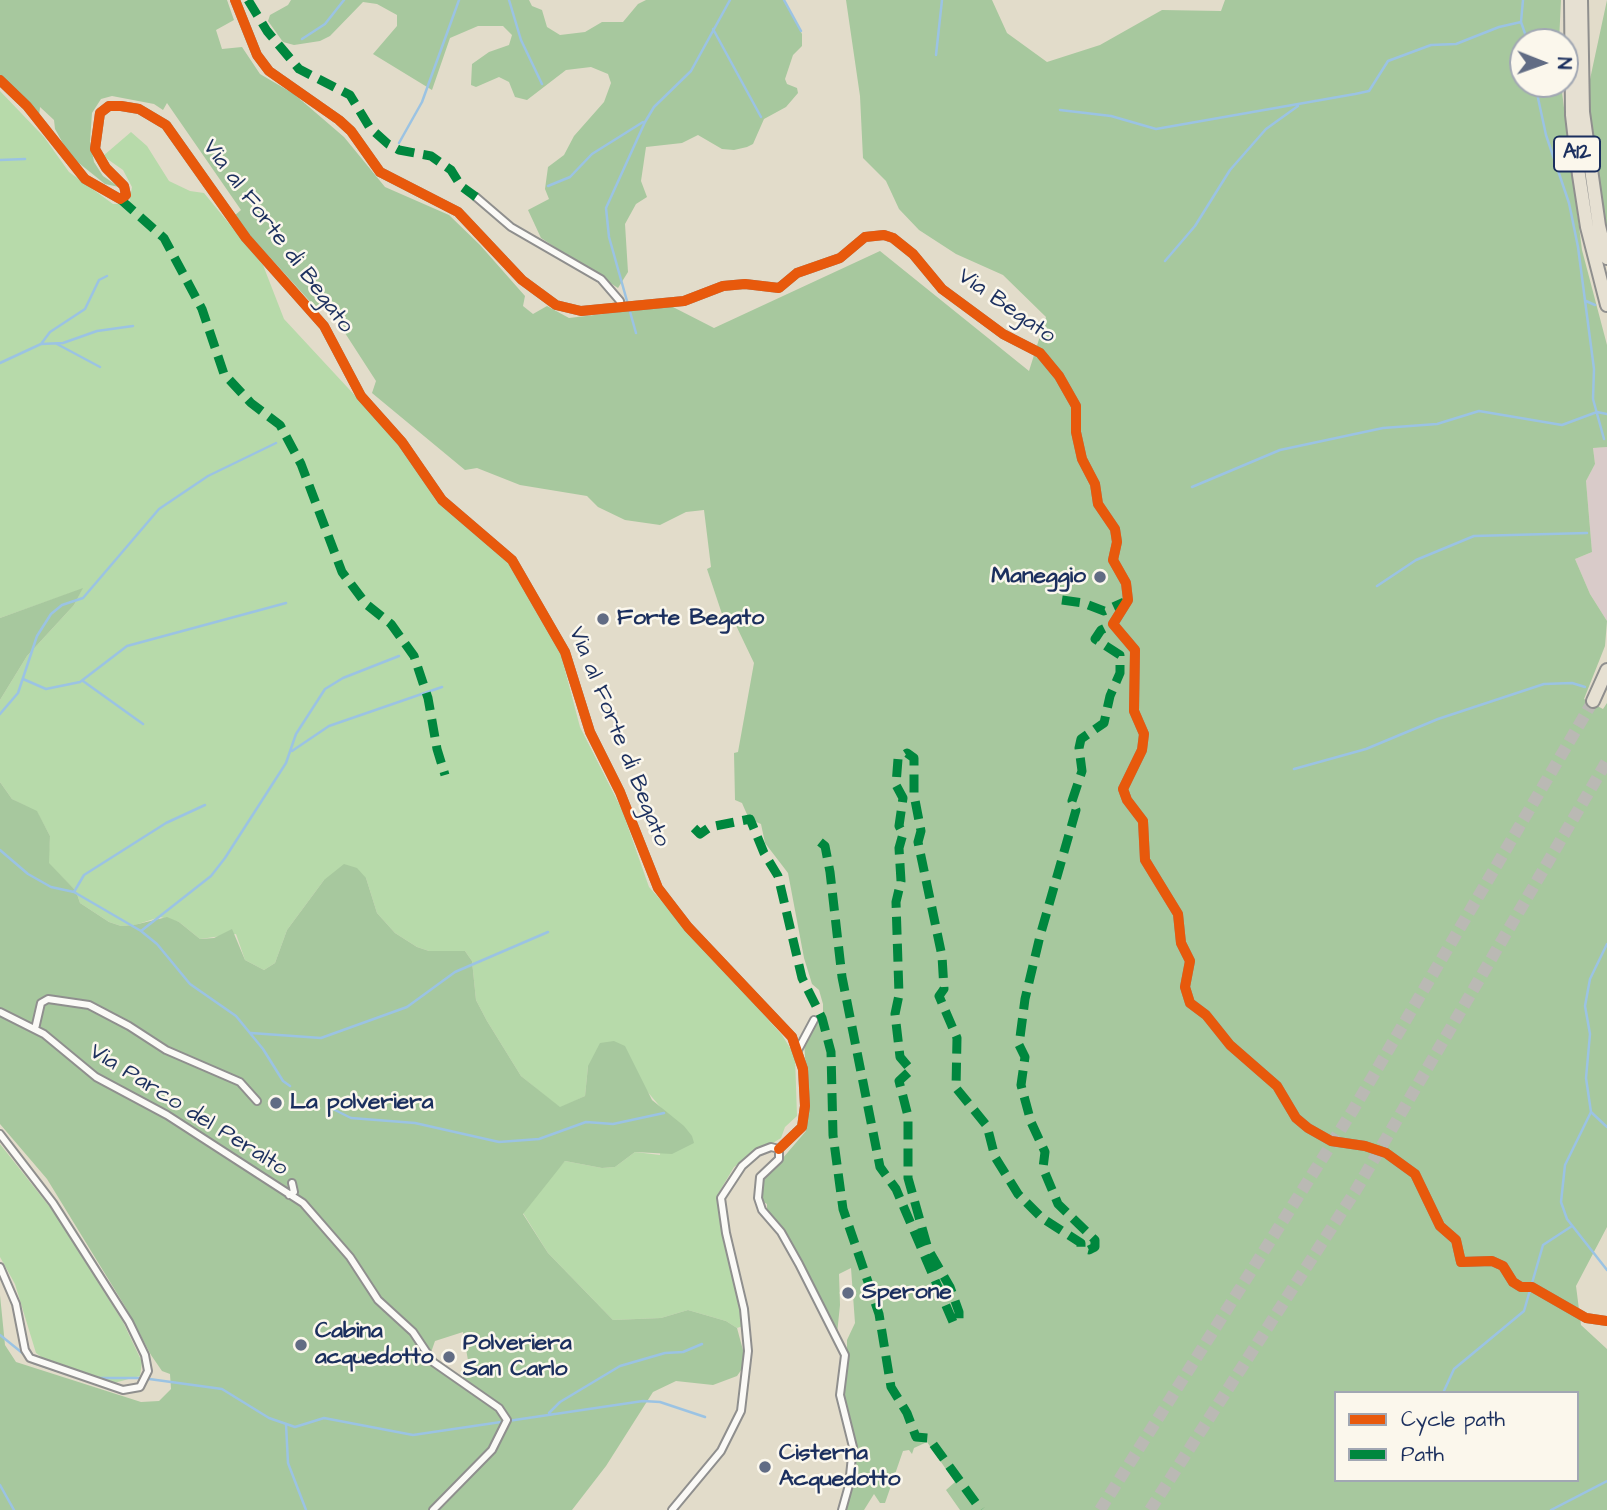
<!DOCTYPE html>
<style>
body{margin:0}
#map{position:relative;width:1607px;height:1510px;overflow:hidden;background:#e2dcca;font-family:"Architects Daughter",sans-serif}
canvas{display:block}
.legend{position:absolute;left:1334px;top:1391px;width:245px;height:91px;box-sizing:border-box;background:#fbf7ec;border:2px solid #a1a7b3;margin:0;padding:9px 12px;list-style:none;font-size:21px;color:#1b2f5e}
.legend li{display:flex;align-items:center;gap:14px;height:35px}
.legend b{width:35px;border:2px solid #a1a7b3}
.north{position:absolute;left:1509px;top:28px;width:70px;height:70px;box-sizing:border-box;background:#fbf7ec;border:2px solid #a1a7b3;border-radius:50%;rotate:91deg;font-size:19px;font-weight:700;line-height:28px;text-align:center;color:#1b2f5e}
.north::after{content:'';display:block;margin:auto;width:24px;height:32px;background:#616c84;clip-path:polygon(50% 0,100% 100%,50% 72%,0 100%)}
</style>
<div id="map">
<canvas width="1607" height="1510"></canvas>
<ul class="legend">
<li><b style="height:9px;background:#e8590c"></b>Cycle path</li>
<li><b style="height:9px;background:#00873e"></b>Path</li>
</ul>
<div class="north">N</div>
</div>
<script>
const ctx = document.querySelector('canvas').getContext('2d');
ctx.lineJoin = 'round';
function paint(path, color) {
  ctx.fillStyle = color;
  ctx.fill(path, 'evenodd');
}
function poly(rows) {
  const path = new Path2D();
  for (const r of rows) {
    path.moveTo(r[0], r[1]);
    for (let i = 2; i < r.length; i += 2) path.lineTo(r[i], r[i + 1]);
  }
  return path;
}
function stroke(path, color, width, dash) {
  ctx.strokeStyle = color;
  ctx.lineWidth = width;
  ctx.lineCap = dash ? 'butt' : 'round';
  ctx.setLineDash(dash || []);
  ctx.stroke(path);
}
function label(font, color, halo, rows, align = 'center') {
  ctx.font = font + ' "Architects Daughter",sans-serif';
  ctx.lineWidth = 5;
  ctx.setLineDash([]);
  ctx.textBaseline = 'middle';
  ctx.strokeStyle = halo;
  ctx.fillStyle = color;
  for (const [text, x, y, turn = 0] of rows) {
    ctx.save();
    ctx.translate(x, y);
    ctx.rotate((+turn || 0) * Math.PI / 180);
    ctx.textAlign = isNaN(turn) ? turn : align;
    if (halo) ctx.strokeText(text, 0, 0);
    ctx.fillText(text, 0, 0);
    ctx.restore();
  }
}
paint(poly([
 [1607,447,1607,621,1590,594,1575,559,1592,552,1586,481,1595,464,1593,448]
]), '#d9cbc9');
paint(poly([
 [0,91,44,137,69,172,113,204,129,204,132,187,123,170,103,156,131,132,147,146,169,181,190,191,204,193,263,265,284,319,399,443,437,502,506,559,561,655,580,727,622,810,649,887,782,1035,795,1056,797,1116,785,1127,781,1138,734,1167,718,1194,725,1244,737,1282,743,1326,737,1328,726,1321,688,1310,661,1318,613,1320,548,1253,523,1213,549,1178,565,1161,602,1168,615,1167,635,1152,660,1155,662,1109,646,1090,588,1066,585,1096,560,1108,521,1076,487,1021,476,1000,472,961,465,951,429,951,417,947,395,933,377,913,366,878,324,880,287,930,275,963,264,970,245,960,236,934,200,939,179,922,160,917,135,925,121,926,109,922,80,903,76,891,48,863,50,836,37,812,12,799,0,782,0,700,27,656,74,605,82,589,0,618],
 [0,1144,53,1211,123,1322,142,1362,140,1376,114,1383,43,1358,36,1353,15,1284,0,1257]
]), '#b7daaa');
paint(poly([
 [0,0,227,0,234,20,216,30,222,49,242,47,260,74,294,94,344,137,385,187,449,215,480,245,525,296,523,306,533,314,547,306,569,318,671,306,714,328,880,251,1029,371,1046,317,1003,275,956,254,919,230,899,209,886,181,863,158,860,96,846,0,992,0,1007,33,1047,62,1100,45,1162,10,1221,11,1225,0,1561,0,1559,42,1523,42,1523,84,1561,84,1582,250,1607,345,1607,447,1593,448,1595,464,1586,481,1592,552,1575,559,1590,594,1607,621,1605,646,1584,699,1603,709,1607,703,1607,1227,1576,1286,1581,1325,1607,1349,1607,1510,960,1510,946,1490,955,1482,927,1442,914,1448,912,1454,909,1450,903,1451,885,1503,880,1503,874,1494,864,1510,845,1510,856,1456,843,1399,847,1372,847,1340,855,1323,851,1268,839,1274,840,1305,837,1334,767,1211,767,1204,760,1200,761,1183,766,1172,782,1159,806,1131,808,1100,804,1042,815,1024,823,1018,823,1004,819,990,812,984,804,958,788,873,765,843,761,824,749,819,742,803,735,800,734,753,738,752,754,663,732,617,724,620,707,569,711,567,704,510,686,512,660,525,625,520,598,507,587,496,520,485,477,468,465,470,372,393,376,381,334,316,325,306,316,308,233,217,241,210,167,103,163,110,154,104,112,96,101,99,92,113,90,142,94,162,103,176,119,187,105,184,70,156,55,129,54,120,40,107,39,116,13,86,0,75],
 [1336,1393,1577,1393,1577,1480,1336,1480],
 [291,0,529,0,532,6,542,10,547,27,560,35,585,32,602,22,623,22,638,4,646,0,784,0,802,34,802,46,793,55,785,79,787,84,797,88,798,93,786,107,764,119,753,144,747,147,734,150,722,149,698,135,682,143,646,147,641,181,647,197,636,204,625,224,628,272,618,288,541,238,528,210,549,199,545,189,548,167,564,155,574,136,604,102,611,83,608,74,591,67,566,70,527,100,515,97,509,82,499,77,476,87,471,85,472,64,489,52,509,45,512,35,503,26,478,26,450,38,432,90,373,54,397,26,397,15,377,4,363,2,330,36,320,41,294,45,283,42,268,21,270,15,288,5],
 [1607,0,1607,237,1591,150,1589,84],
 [83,588,74,605,27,656,0,700,0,618],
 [0,782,12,799,37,811,50,836,49,863,76,891,80,903,109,922,121,926,134,925,167,917,179,922,200,939,214,938,232,929,245,960,264,970,275,963,287,930,324,880,344,864,357,868,366,878,377,913,395,933,417,947,429,951,465,951,472,961,476,1000,487,1021,521,1076,560,1107,585,1096,588,1066,600,1043,614,1041,625,1046,652,1100,684,1126,692,1136,694,1143,672,1154,635,1152,615,1167,602,1168,565,1161,523,1214,548,1253,613,1320,661,1318,688,1310,726,1321,737,1328,744,1354,744,1366,737,1376,713,1385,676,1381,653,1392,606,1466,572,1510,0,1510,0,1295,5,1345,16,1362,141,1402,159,1401,171,1389,170,1374,162,1371,151,1355,126,1308,47,1179,0,1124],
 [463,1332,469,1366,459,1383,428,1361,435,1341]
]), '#a7c89e');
stroke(poly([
 [509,0,521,40,542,84],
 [784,0,801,31],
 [1523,0,1521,22,1528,42],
 [713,29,761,117],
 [302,39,325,24,344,0],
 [936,55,942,0],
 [1535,84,1546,135,1569,203,1578,247,1594,369,1593,399,1604,439],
 [1060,110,1111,116,1156,129,1355,94,1369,91,1388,61,1431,45,1456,44,1499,27,1521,22],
 [399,143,422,102,459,0],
 [0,160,25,159],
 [548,186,570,177,592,154,643,122],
 [1165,261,1195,226,1230,170,1266,129,1298,106],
 [1586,301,1595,305],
 [636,333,609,237,606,208,645,122,654,107,691,71,730,0],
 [41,344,50,332,85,309,99,280,107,276],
 [57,344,100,367],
 [0,363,41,344,63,343,97,331,133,326],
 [1192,487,1280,450,1383,428,1437,424,1479,411,1562,425,1597,412,1607,414],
 [1377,586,1416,560,1474,536,1587,533],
 [23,679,46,689,80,682,127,646,286,603],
 [83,681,143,724],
 [0,714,18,693,37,636,51,614,62,605,83,598,159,509,208,476,276,443],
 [292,751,329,726,442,687],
 [1294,769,1366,749,1438,719,1544,684,1572,683,1585,687],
 [0,850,28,874,51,887,74,892,141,931,157,944,190,984,236,1016,263,1049,283,1081,290,1086],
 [74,892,84,875,166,823,205,805],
 [141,931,211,876,225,858,286,763,296,734,325,689,343,678,399,656],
 [1607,944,1590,979,1585,1006,1590,1034,1586,1078,1591,1112,1565,1165,1561,1202,1567,1219,1607,1270],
 [251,1033,321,1038,407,1007,455,972,548,932],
 [329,1107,351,1118,415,1123,499,1142,539,1139,586,1122,613,1124,664,1113],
 [1591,1112,1607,1127],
 [0,1335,26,1356],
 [34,1363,64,1373],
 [95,1378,142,1378,222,1389,269,1418,295,1427,324,1418,413,1435,643,1401,660,1402,705,1417],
 [1443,1393,1454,1369,1524,1311,1543,1245,1572,1226],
 [549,1413,560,1402,620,1366,665,1353,683,1352,702,1344],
 [286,1424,288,1463,306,1510],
 [0,1485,14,1510],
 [1551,1510,1607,1481]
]), '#9bc3e3', 2.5);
stroke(poly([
 [1100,1510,1353,1110,1593,701],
 [1150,1510,1356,1190,1607,761]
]), '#bab9b4', 12, [12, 6]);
const minor = poly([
 [235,0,257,55,269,71,339,120,351,131,380,172,458,212,522,280,556,305,581,311,684,301,723,286,745,284,779,288,797,273,840,258,865,237,884,235,893,238,913,254,942,289,1003,334,1040,353,1059,376,1076,406,1076,432,1082,459,1095,484,1098,504,1115,529,1117,542,1113,560,1126,583,1128,600,1113,624,1135,650,1134,711,1144,734,1142,750,1123,789,1127,800,1143,821,1145,860,1178,914,1181,943,1190,961,1185,987,1190,1003,1206,1015,1230,1045,1277,1086,1296,1118,1308,1128,1331,1141,1365,1146,1386,1153,1415,1174,1440,1226,1456,1240,1461,1262,1492,1261,1503,1266,1513,1282,1521,1287,1532,1287,1586,1318,1607,1321],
 [0,80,27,106,85,179,120,199,126,195,124,186,106,168,95,149,100,113,109,106,121,106,139,109,166,125,246,238,324,326,361,396,402,442,442,500,512,560,565,652,590,732,620,792,658,888,688,927,792,1037,803,1069,805,1106,802,1127,779,1149],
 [476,197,511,227,601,279,620,301,621,307],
 [0,1012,44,1034,96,1077,167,1115,303,1203,350,1257,378,1300,413,1332,433,1362,499,1408,507,1420,492,1450,433,1510],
 [35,1029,41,1003,48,999,89,1005,129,1026,166,1050,240,1082,257,1101],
 [798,1050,814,1020],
 [0,1134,53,1203,129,1322,145,1355,148,1371,140,1387,123,1390,30,1358,25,1350,16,1304,0,1267],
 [779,1149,779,1159,760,1177,758,1198,762,1210,781,1232,799,1264,845,1355,840,1395,853,1447,849,1485,842,1510],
 [289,1195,294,1192,292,1183],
 [672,1510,721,1451,741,1411,748,1351,744,1309,726,1233,721,1198,742,1166,758,1152,771,1147,779,1149]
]);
const motorway = poly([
 [1571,0,1572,115,1579,175,1587,227,1607,305],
 [1581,0,1583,112,1599,226,1607,258],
 [1593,701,1607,670]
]);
stroke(minor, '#8f8f8e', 10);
stroke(motorway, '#8f8f8e', 16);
stroke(minor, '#fbfaf7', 6);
stroke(motorway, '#e6e0d2', 12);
stroke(poly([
 [248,0,267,31,299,69,350,95,370,128,388,144,399,150,431,156,451,170,461,186,476,197],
 [120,199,164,238,202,309,224,374,251,403,280,425,301,464,342,572,366,604,391,624,414,656,428,698,437,749,445,775],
 [1062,600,1083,603,1104,611,1124,602],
 [694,828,700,834,710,827,750,819,764,853,778,876,802,978,822,1018,831,1052,833,1135,843,1209,879,1314,891,1387,907,1413,916,1437,928,1438,933,1444,981,1510],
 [820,842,825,846,830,872,842,977,880,1167,896,1189,953,1322,959,1321,959,1312,950,1287,928,1249,908,1178,908,1116,899,1081,911,1070,900,1057,895,1014,899,995,896,902,901,881,899,848,903,834,899,826,903,798,896,785,898,759,907,753,914,758,914,795,921,831,918,842,942,956,944,989,939,996,957,1038,956,1088,987,1126,995,1157,1018,1194,1042,1218,1081,1243,1081,1248,1089,1250,1095,1247,1095,1240,1058,1204,1043,1168,1045,1152,1031,1122,1021,1085,1025,1057,1019,1045,1025,999,1040,936,1076,810,1072,801,1082,771,1079,748,1081,739,1104,723,1110,696,1120,673,1120,655,1095,639,1101,630,1113,624]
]), '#00873e', 9, [18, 9]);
stroke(poly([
 [235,0,257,55,269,71,339,120,351,131,380,172,458,212,522,280,556,305,581,311,684,301,723,286,745,284,779,288,797,273,840,258,865,237,884,235,893,238,913,254,942,289,1003,334,1040,353,1059,376,1076,406,1076,432,1082,459,1095,484,1098,504,1115,529,1117,542,1113,560,1126,583,1128,600,1113,624,1135,650,1134,711,1144,734,1142,750,1123,789,1127,800,1143,821,1145,860,1178,914,1181,943,1190,961,1185,987,1190,1003,1206,1015,1230,1045,1277,1086,1296,1118,1308,1128,1331,1141,1365,1146,1386,1153,1415,1174,1440,1226,1456,1240,1461,1262,1492,1261,1503,1266,1513,1282,1521,1287,1532,1287,1586,1318,1607,1321],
 [0,80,27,106,85,179,120,199,126,195,124,186,106,168,95,149,100,113,109,106,121,106,139,109,166,125,246,238,324,326,361,396,402,442,442,500,512,560,565,652,590,732,620,792,658,888,688,927,792,1037,803,1069,805,1106,802,1127,779,1149]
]), '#e8590c', 10);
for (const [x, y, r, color] of [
 [1100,577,7,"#616c84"],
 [603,619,7,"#616c84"],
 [276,1103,7,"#616c84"],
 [848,1293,7,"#616c84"],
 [301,1345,7,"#616c84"],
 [449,1357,7,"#616c84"],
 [765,1467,7,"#616c84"]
]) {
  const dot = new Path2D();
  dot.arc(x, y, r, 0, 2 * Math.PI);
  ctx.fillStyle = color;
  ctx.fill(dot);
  stroke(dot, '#fbf7ec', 2.5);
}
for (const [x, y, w] of [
 [1577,154,46]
]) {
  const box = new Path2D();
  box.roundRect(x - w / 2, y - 17.5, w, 35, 5);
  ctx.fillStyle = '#fbf7ec';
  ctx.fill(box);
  stroke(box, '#1b2f5e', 2);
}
label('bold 21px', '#1b2f5e', null, [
 ["A12",1577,154]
]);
label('23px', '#1b2f5e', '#fbf7ec', [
 ["Via al Forte di Begato",277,237,53],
 ["Via Begato",1006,307,35],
 ["Via al Forte di Begato",618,737,68],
 ["Via Parco del Peralto",188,1111,32]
]);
label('bold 23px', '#1b2f5e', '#fbf7ec', [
 ["Maneggio",1086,577,"right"],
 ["Forte Begato",617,619],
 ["La polveriera",290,1103],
 ["Sperone",862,1293],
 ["Cabina",315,1332],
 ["acquedotto",315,1358],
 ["Polveriera",463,1344],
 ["San Carlo",463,1370],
 ["Cisterna",779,1454],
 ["Acquedotto",779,1480]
], 'left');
</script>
